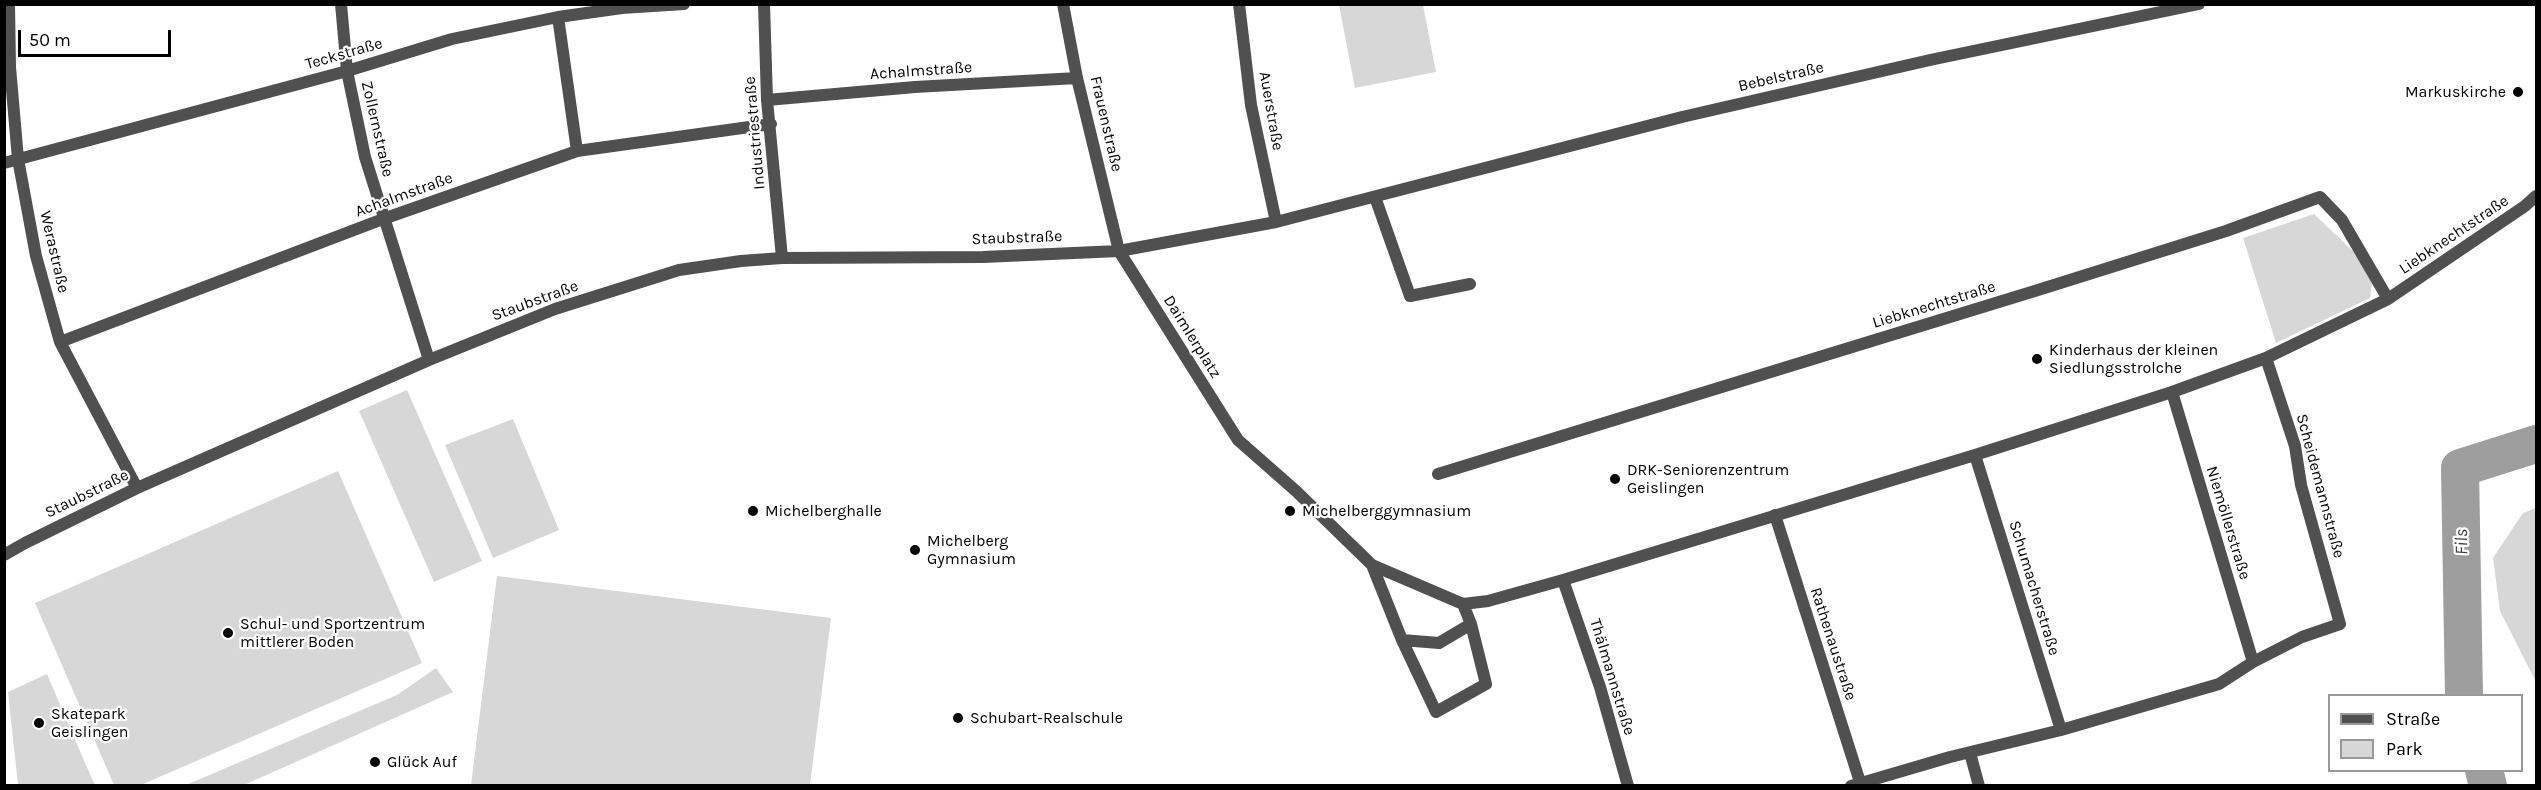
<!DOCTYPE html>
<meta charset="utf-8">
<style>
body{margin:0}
#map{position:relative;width:2541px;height:790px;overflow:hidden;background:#fff;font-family:Karla,sans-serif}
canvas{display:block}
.frame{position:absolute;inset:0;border:6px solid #000;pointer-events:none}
.legend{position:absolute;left:2328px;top:694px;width:195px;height:78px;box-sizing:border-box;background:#fff;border:2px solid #999;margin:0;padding:8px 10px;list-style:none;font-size:18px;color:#000}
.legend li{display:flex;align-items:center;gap:12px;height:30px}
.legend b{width:30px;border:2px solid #999}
.scale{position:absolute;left:18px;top:30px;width:153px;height:27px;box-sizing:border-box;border:3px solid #000;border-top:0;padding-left:8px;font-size:18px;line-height:21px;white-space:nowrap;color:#000;-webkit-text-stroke:4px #fff;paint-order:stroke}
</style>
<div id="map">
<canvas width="2541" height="790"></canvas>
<div class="frame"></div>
<ul class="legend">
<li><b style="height:8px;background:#505050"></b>Straße</li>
<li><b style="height:16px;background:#d7d7d7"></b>Park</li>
</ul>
<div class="scale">50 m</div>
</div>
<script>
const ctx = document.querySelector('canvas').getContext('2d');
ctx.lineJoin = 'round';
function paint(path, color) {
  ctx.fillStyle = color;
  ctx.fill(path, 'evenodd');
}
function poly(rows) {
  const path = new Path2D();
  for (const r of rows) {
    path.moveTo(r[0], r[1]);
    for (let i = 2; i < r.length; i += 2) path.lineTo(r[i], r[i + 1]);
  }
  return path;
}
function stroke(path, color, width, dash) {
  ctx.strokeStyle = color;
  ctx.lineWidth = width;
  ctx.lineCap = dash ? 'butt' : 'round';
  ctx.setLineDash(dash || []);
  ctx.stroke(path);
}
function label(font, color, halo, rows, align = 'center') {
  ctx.font = font + ' Karla,sans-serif';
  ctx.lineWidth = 4.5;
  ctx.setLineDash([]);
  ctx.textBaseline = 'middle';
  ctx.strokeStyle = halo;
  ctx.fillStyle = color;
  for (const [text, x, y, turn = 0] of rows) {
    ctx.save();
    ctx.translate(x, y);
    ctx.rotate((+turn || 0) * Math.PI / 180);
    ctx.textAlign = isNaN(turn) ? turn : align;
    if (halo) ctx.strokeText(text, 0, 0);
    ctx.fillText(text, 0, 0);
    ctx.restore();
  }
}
paint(poly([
 [1339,5,1423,5,1436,72,1355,88],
 [2314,214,2356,254,2372,283,2370,298,2276,343,2243,238],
 [407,390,482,561,434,582,359,411],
 [513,419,559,530,493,558,445,445],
 [338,471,422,663,141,785,114,785,35,603],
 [2536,508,2536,691,2535,680,2500,611,2493,558,2523,513],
 [497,576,831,618,810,785,471,785],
 [436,668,453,692,244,785,186,785,397,695],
 [47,674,85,763,95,785,18,785,8,692]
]), '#d7d7d7');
stroke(poly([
 [2464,696,2460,468,2536,444],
 [2484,770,2488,786]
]), '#9e9e9e', 38);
stroke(poly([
 [9,4,10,67,18,159,36,256,60,342,137,488],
 [341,4,347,71,365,157,429,360],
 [764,4,767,100,782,258],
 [1063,4,1077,78,1119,251,1238,440,1296,491,1372,565,1463,604,1488,601,1563,580,1975,455,2172,392,2266,358,2388,299,2525,206,2536,196],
 [1239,4,1251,105,1276,222],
 [558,17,577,151],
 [767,100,915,87,1077,78],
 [4,163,347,71,452,39,558,17,622,8,684,4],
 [1375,197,1410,296,1470,284],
 [60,342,383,219,577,151,771,124],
 [2172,392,2253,662],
 [1975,455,2061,730],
 [1438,474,2038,290,2226,231,2320,197,2342,220,2388,299],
 [1775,515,1860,782],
 [4,555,25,543,137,488,429,360,555,309,679,270,741,261,782,258,983,257,1119,251,1276,222,1682,117,1930,60,2199,4],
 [1372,565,1402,640,1439,643,1471,624,1463,604],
 [1563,580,1600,687,1628,786],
 [1402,640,1436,712,1486,684,1471,624],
 [1970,753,1979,786],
 [1851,786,1950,757,2061,730,2219,684,2253,662,2302,637,2340,624,2301,485,2295,446,2266,358]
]), '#505050', 12);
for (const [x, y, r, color] of [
 [2518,92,6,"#000"],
 [2037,359,6,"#000"],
 [1615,479,6,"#000"],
 [753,511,6,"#000"],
 [1290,511,6,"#000"],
 [915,550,6,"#000"],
 [228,633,6,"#000"],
 [958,718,6,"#000"],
 [39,723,6,"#000"],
 [375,762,6,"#000"]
]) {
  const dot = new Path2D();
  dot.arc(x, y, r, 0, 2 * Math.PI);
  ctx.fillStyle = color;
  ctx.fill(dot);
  stroke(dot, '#fff', 2);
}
label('16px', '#000', '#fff', [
 ["Teckstraße",344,54,-16],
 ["Achalmstraße",921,71,-4],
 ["Bebelstraße",1781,77,-13],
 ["Auerstraße",1271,111,80],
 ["Frauenstraße",1106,124,77],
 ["Zollernstraße",377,129,77],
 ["Industriestraße",755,133,-95],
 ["Achalmstraße",404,195,-20],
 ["Liebknechtstraße",2454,235,-34],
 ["Staubstraße",1017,238,-2],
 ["Werastraße",54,252,77],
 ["Staubstraße",535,301,-20],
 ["Liebknechtstraße",1934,305,-17],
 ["Daimlerplatz",1192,337,58],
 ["Scheidemannstraße",2320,486,75],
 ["Staubstraße",87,494,-26],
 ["Niemöllerstraße",2228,523,73],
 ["Schumacherstraße",2034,588,73],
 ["Rathenaustraße",1833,644,72],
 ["Thälmannstraße",1612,677,73]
]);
label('16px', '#000', '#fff', [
 ["Markuskirche",2506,92,"right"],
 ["Kinderhaus der kleinen",2049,350],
 ["Siedlungsstrolche",2049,368],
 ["DRK-Seniorenzentrum",1627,470],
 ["Geislingen",1627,488],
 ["Michelberghalle",765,511],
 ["Michelberggymnasium",1302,511],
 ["Michelberg",927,541],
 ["Gymnasium",927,559],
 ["Schul- und Sportzentrum",240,624],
 ["mittlerer Boden",240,642],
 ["Skatepark",51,714],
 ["Geislingen",51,732],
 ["Schubart-Realschule",970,718],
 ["Glück Auf",387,762]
], 'left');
label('italic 18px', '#3f3f3f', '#fff', [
 ["Fils",2462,542,-91]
]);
</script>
